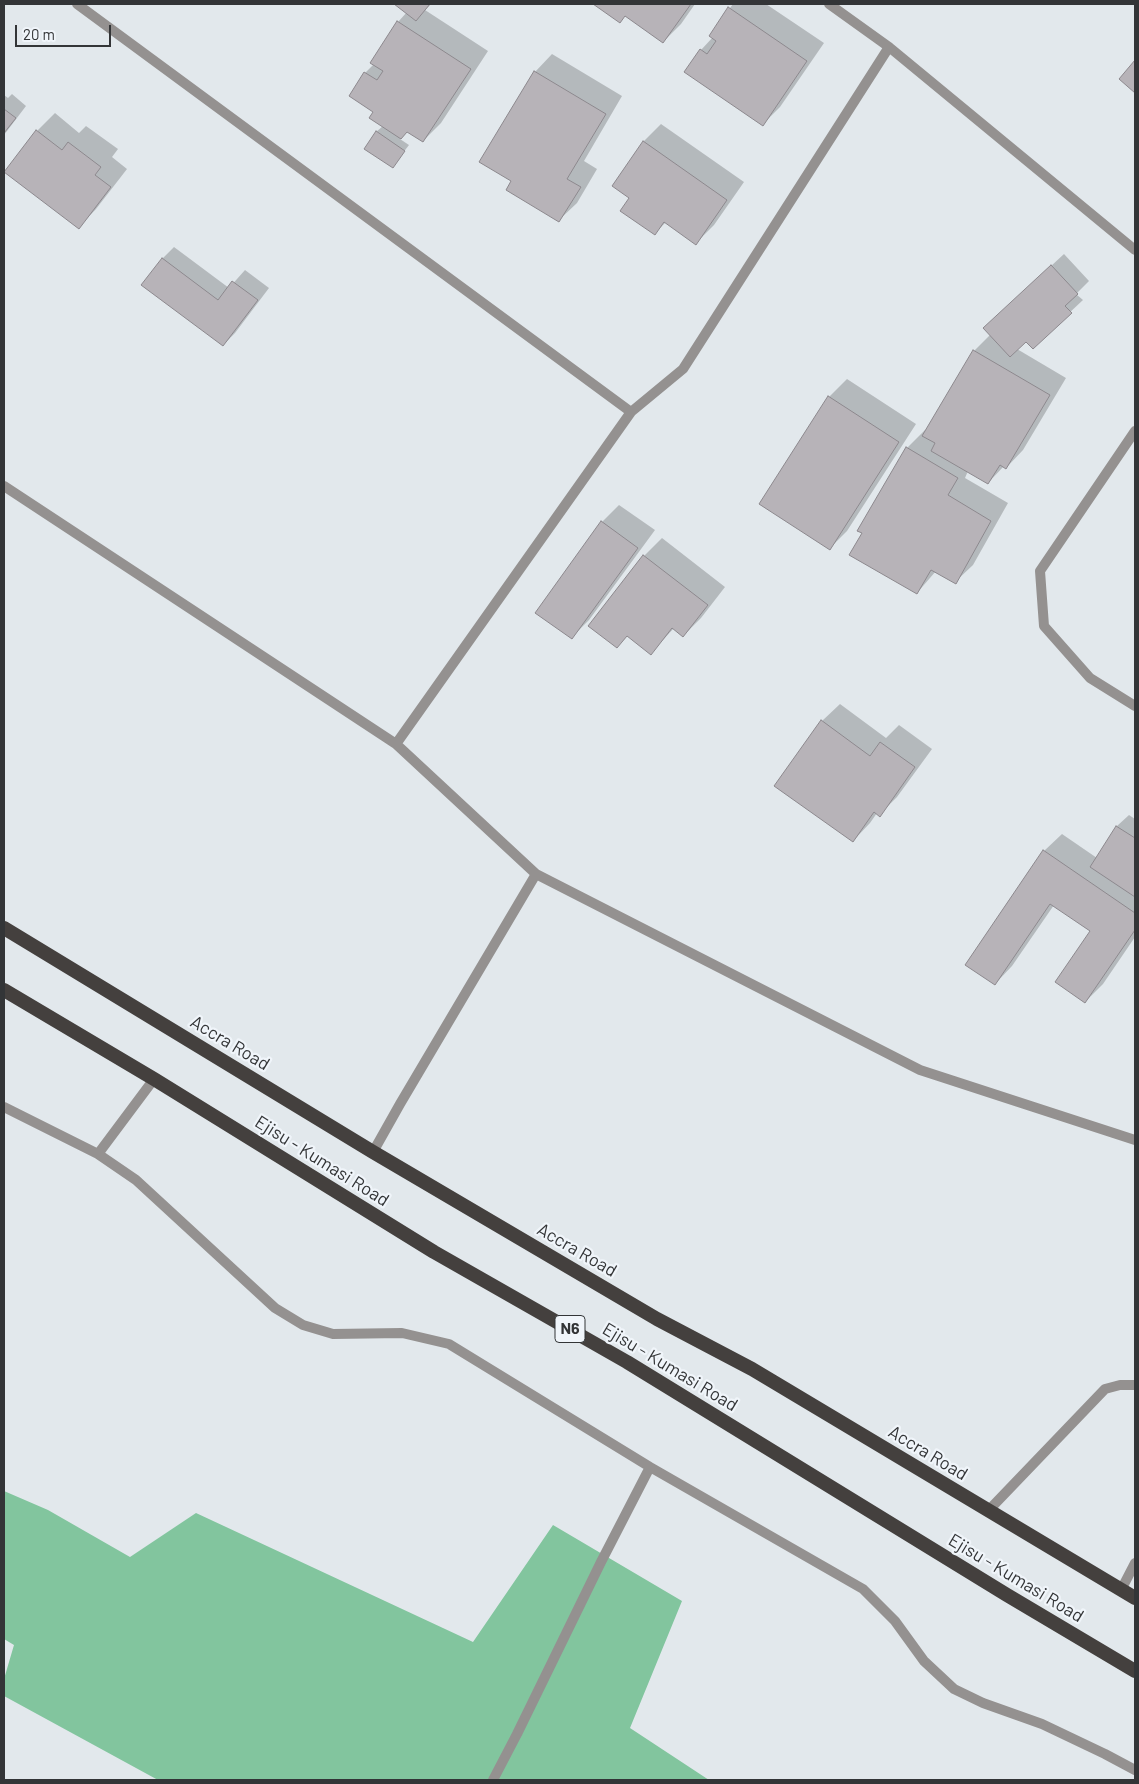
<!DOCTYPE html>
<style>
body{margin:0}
#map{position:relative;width:1139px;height:1784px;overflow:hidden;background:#e2e8ec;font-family:Barlow,sans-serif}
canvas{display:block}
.frame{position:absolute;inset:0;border:5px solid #333537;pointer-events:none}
.scale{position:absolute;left:15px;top:25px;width:96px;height:22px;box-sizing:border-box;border:2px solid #333537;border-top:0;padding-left:6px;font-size:15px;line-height:18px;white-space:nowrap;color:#333537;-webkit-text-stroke:4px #f0f5fa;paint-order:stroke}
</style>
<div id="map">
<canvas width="1139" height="1784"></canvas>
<div class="frame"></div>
<div class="scale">20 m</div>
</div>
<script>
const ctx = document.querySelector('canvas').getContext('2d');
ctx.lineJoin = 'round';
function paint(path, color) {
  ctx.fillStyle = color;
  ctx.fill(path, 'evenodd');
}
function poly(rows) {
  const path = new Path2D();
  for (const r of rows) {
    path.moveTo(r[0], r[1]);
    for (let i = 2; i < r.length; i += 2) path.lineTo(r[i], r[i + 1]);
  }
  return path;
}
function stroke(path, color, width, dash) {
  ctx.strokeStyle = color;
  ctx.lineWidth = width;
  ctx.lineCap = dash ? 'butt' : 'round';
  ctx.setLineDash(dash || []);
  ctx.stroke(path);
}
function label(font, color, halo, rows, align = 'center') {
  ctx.font = font + ' Barlow,sans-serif';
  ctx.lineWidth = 4.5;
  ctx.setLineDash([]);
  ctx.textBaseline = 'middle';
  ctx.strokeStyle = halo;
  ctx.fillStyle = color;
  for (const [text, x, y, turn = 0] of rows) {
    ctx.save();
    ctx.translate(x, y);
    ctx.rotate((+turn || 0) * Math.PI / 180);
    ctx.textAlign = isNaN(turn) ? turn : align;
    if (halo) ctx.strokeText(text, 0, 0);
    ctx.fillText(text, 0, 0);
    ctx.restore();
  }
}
paint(poly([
 [4,1491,48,1510,130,1557,196,1513,473,1642,553,1525,682,1601,630,1728,709,1780,158,1780,4,1696,4,1679,14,1645,4,1639]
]), '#82c59e');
paint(poly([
 [396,4,431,4,425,10,488,51,441,123,423,141,408,131,400,139,409,145,393,166,376,132,383,126,374,111,351,96,365,73,374,64,372,63,398,22,407,12],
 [596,4,695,4,681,24,663,42,626,15,620,21],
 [733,4,766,4,824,43,780,107,763,124,701,50,713,37,710,35],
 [552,54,622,96,584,161,597,169,577,203,559,220,535,72],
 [12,94,26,106,4,135,4,95,8,98],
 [55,113,79,133,86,126,118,149,112,157,127,169,96,209,79,227,37,131],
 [661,124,744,182,714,225,696,243,666,222,655,233,631,197,613,185,644,141],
 [174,247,229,288,245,270,269,288,235,333,223,345,162,259],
 [1064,254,1089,281,1076,294,1083,300,1033,347,1026,340,1017,349,1066,378,1023,450,1006,468,1004,466,988,483,968,471,965,478,1008,503,973,565,955,582,936,571,917,593,863,533,907,448,925,430,927,431,974,351,991,334,997,316],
 [847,379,916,424,847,531,830,548,829,397],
 [619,505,655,530,589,620,571,638,602,522],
 [662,538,725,587,701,618,683,636,674,628,651,653,628,635,617,646,590,626,644,556],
 [840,704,886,738,899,725,932,749,897,797,879,815,877,813,870,823,853,841,822,721],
 [1129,815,1135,819,1135,937,1103,984,1085,1002,1092,931,1054,905,1012,966,995,984,1044,851,1062,834,1097,858,1117,826]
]), '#0003');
const building = poly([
 [394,4,430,4,416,21,394,4],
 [593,4,691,4,663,43,625,16,620,23,593,4],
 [728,7,807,61,763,126,684,72,700,49,707,54,716,41,709,36,728,7],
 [397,21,471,69,423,142,407,132,401,139,369,118,373,112,349,96,364,72,377,80,383,71,370,63,397,21],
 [1135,60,1135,93,1119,79,1135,60],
 [534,71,606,114,567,179,581,187,559,222,506,190,511,181,479,162,534,71],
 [4,109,16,118,4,133,4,109],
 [36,130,62,150,68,142,101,167,95,175,111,187,79,229,4,172,36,130],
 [376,131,405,151,393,168,364,149,376,131],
 [643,141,727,200,696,245,664,222,655,235,620,211,629,198,612,186,643,141],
 [162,258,218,300,232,281,258,300,223,346,141,285,162,258],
 [1051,265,1078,294,1065,306,1072,313,1033,349,1026,342,1010,357,983,328,1051,265],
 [973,350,1050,395,1006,469,1000,465,988,484,931,451,935,443,922,436,973,350],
 [828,396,899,442,830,550,759,504,828,396],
 [906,447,958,478,948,495,991,521,956,584,931,570,917,594,849,555,862,533,857,531,906,447],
 [601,521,638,548,572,639,535,613,601,521],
 [643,555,708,605,683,637,672,628,651,655,627,636,617,648,588,626,643,555],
 [821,720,870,756,880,742,915,767,880,817,874,812,853,842,774,786,821,720],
 [1116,826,1135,838,1135,897,1090,867,1116,826],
 [1043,850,1135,913,1135,930,1085,1003,1055,982,1090,931,1050,904,995,985,965,965,1043,850]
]);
paint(building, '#b7b3b8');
stroke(building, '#8c888d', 1);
stroke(poly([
 [988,1511,1105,1389,1120,1385,1135,1385],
 [1121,1590,1135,1563]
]), '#949190', 10);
stroke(poly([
 [77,4,631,412],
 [829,4,889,47,1135,250],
 [1135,431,1040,571,1044,626,1090,678,1135,706],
 [4,486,396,744,536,874,920,1070,1135,1140],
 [396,744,631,412,683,369,889,47],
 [4,1107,98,1154,136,1180,275,1308,303,1325,333,1334,402,1333,449,1344,650,1467,863,1589,895,1621,924,1661,954,1689,983,1703,1042,1724,1105,1754,1135,1770],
 [373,1152,400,1104,536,874],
 [98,1154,154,1079],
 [493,1780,517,1734,601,1562,650,1467]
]), '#949190', 10);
stroke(poly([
 [4,928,373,1152,657,1319,752,1369,1135,1598],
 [4,990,154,1079,434,1252,627,1362,1007,1595,1135,1671]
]), '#44403e', 14);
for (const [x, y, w] of [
 [570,1329,30]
]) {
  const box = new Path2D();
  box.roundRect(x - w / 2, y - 13.5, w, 27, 4);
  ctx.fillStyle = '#f0f5fa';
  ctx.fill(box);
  stroke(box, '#333537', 1);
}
label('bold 16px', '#333537', null, [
 ["N6",570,1329]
]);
label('18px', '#333537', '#f0f5fa', [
 ["Accra Road",230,1043,31],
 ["Ejisu - Kumasi Road",322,1161,32],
 ["Accra Road",577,1250,30],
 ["Ejisu - Kumasi Road",670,1367,31],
 ["Accra Road",928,1453,31],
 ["Ejisu - Kumasi Road",1016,1578,31]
]);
</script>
